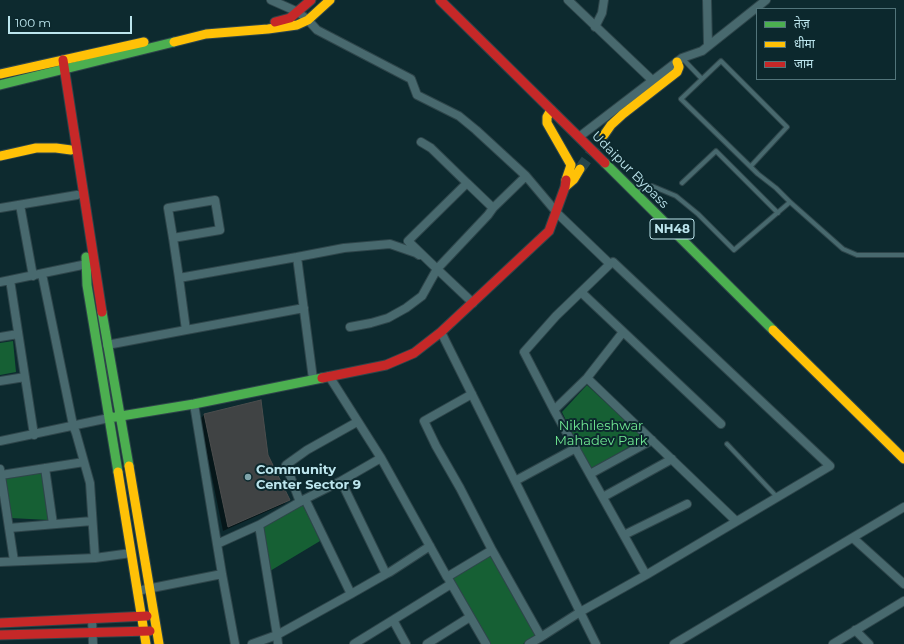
<!DOCTYPE html>
<meta charset="utf-8">
<style>
body{margin:0}
#map{position:relative;width:904px;height:644px;overflow:hidden;background:#0d2a2f;font-family:Montserrat,"Noto Sans Devanagari",sans-serif}
canvas{display:block}
.legend{position:absolute;left:756px;top:8px;width:140px;height:72px;box-sizing:border-box;background:#0c282d;border:1px solid #52747a;margin:0;padding:5px 7px;list-style:none;font-size:12px;color:#bce5ed}
.legend li{display:flex;align-items:center;gap:8px;height:20px}
.legend b{width:20px;border:1px solid #52747a}
.scale{position:absolute;left:8px;top:16px;width:124px;height:18px;box-sizing:border-box;border:2px solid #bce5ed;border-top:0;padding-left:5px;font-size:12px;line-height:14px;white-space:nowrap;color:#bce5ed;-webkit-text-stroke:3px #0c282d;paint-order:stroke}
</style>
<div id="map">
<canvas width="904" height="644"></canvas>
<ul class="legend">
<li><b style="height:5px;background:#4caf50"></b>तेज़</li>
<li><b style="height:5px;background:#ffc107"></b>धीमा</li>
<li><b style="height:5px;background:#c62828"></b>जाम</li>
</ul>
<div class="scale">100 m</div>
</div>
<script>
const ctx = document.querySelector('canvas').getContext('2d');
ctx.lineJoin = 'round';
function paint(path, color) {
  ctx.fillStyle = color;
  ctx.fill(path, 'evenodd');
}
function poly(rows) {
  const path = new Path2D();
  for (const r of rows) {
    path.moveTo(r[0], r[1]);
    for (let i = 2; i < r.length; i += 2) path.lineTo(r[i], r[i + 1]);
  }
  return path;
}
function stroke(path, color, width, dash) {
  ctx.strokeStyle = color;
  ctx.lineWidth = width;
  ctx.lineCap = dash ? 'butt' : 'round';
  ctx.setLineDash(dash || []);
  ctx.stroke(path);
}
function label(font, color, halo, rows, align = 'center') {
  ctx.font = font + ' Montserrat,sans-serif';
  ctx.lineWidth = 4;
  ctx.setLineDash([]);
  ctx.textBaseline = 'middle';
  ctx.strokeStyle = halo;
  ctx.fillStyle = color;
  for (const [text, x, y, turn = 0] of rows) {
    ctx.save();
    ctx.translate(x, y);
    ctx.rotate((+turn || 0) * Math.PI / 180);
    ctx.textAlign = isNaN(turn) ? turn : align;
    if (halo) ctx.strokeText(text, 0, 0);
    ctx.fillText(text, 0, 0);
    ctx.restore();
  }
}
paint(poly([
 [13,341,16,372,0,375,0,343],
 [587,385,644,438,590,470,562,412],
 [44,469,49,520,10,518,4,476],
 [303,504,320,541,270,571,262,528],
 [491,555,537,635,523,644,486,644,449,576]
]), '#166034');
paint(poly([
 [204,415,289,499,284,504,223,531,200,419]
]), '#0007');
const building = poly([
 [261,400,268,455,290,500,228,527,204,414,261,400]
]);
paint(building, '#404344');
stroke(building, '#4c4d4d', 1);
stroke(poly([
 [580,169,604,135]
]), '#27464c', 11, [11, 5.5]);
const lane = poly([
 [682,58,702,79],
 [751,166,787,127,721,61,681,99,758,174,776,188,790,202],
 [682,183,716,151,778,213],
 [638,192,652,186,676,196,698,214,734,250,790,202,843,249,857,255,904,255],
 [727,444,777,497]
]);
const street = poly([
 [271,0,298,12,308,20,317,30,411,79,417,95,459,116,476,130,526,176,493,208],
 [568,0,652,80],
 [707,0,708,45],
 [595,27,602,13,604,0],
 [579,137,682,58,702,51,766,0],
 [421,142,431,148,467,183],
 [526,176,558,214,610,264,556,316,524,352,554,410],
 [20,205,33,276],
 [0,208,77,195],
 [173,238,168,208,215,200,220,230,173,238,179,278],
 [297,257,179,278,186,330,304,308],
 [610,264,613,262,830,466,646,575,554,410,587,378,623,332],
 [10,280,34,435],
 [0,282,87,264],
 [582,293,721,424],
 [350,327,371,323,388,318,406,308,422,296,437,269,488,215,493,208,467,183,408,241,437,269,473,303],
 [441,332,596,644],
 [0,337,18,334],
 [107,345,186,330],
 [329,376,381,458,447,577,492,550,460,488,436,446,424,421,472,394],
 [587,378,736,521],
 [313,379,297,257,344,248,390,244,416,253,419,255],
 [0,381,25,377],
 [194,404,217,544,259,525],
 [0,441,109,418],
 [381,458,341,481,386,574],
 [45,468,53,524],
 [0,469,14,561],
 [590,474,652,440],
 [1,475,84,462],
 [515,481,576,448],
 [603,497,672,459],
 [305,499,341,481],
 [300,502,286,465,307,450,357,422],
 [9,528,92,521],
 [624,535,687,504],
 [853,538,904,584],
 [492,550,541,637,529,644],
 [95,558,131,553],
 [0,562,95,558,90,483,76,433,73,425,42,274],
 [222,574,235,644],
 [449,580,486,644],
 [137,591,222,574,217,544],
 [351,594,305,499,259,525,277,635,351,594,386,574,390,572,430,546],
 [92,619,93,644],
 [855,630,869,644],
 [541,637,580,612,646,575],
 [252,644,277,635,278,644],
 [354,644,393,620],
 [406,644,393,620,451,584],
 [427,644,470,617],
 [674,644,904,507],
 [833,644,904,601]
]);
const fast = poly([
 [0,85,174,42],
 [605,163,773,330],
 [86,257,87,285,118,472],
 [102,312,129,466],
 [109,418,194,404,322,378]
]);
const slow = poly([
 [174,42,206,34,268,29,297,25,308,20,330,0],
 [0,74,144,42],
 [551,110,547,117,547,123,571,165,566,180],
 [604,135,611,125,623,114,677,72,679,67,677,62],
 [0,156,36,148,56,148,71,150],
 [566,186,574,179,580,169],
 [773,330,904,459],
 [129,466,159,644],
 [118,472,146,644]
]);
const jam = poly([
 [440,0,605,163],
 [275,22,290,18,311,0],
 [63,60,102,312],
 [322,378,386,365,414,353,441,332,549,231,565,187,566,180],
 [0,623,147,616],
 [0,635,150,631]
]);
stroke(lane, '#2e454a', 6);
stroke(street, '#2e454a', 10);
stroke(fast, '#2e454a', 11);
stroke(slow, '#2e454a', 11);
stroke(jam, '#2e454a', 11);
stroke(lane, '#48696e', 4);
stroke(street, '#48696e', 8);
stroke(fast, '#4caf50', 9);
stroke(slow, '#ffc107', 9);
stroke(jam, '#c62828', 9);
for (const [x, y, r, color] of [
 [248,477,4,"#7fa4aa"]
]) {
  const dot = new Path2D();
  dot.arc(x, y, r, 0, 2 * Math.PI);
  ctx.fillStyle = color;
  ctx.fill(dot);
  stroke(dot, '#0c282d', 1.5);
}
for (const [x, y, w] of [
 [672,229,44]
]) {
  const box = new Path2D();
  box.roundRect(x - w / 2, y - 10, w, 20, 3);
  ctx.fillStyle = '#0c282d';
  ctx.fill(box);
  stroke(box, '#bce5ed', 1);
}
label('bold 12px', '#bce5ed', null, [
 ["NH48",672,229]
]);
label('13px', '#bce5ed', '#0c282d', [
 ["Udaipur Bypass",630,170,45]
]);
label('13px', '#71ea94', '#0c282d', [
 ["Nikhileshwar",601,426],
 ["Mahadev Park",601,441]
]);
label('bold 13px', '#bce5ed', '#0c282d', [
 ["Community",256,470],
 ["Center Sector 9",256,485]
], 'left');
</script>
